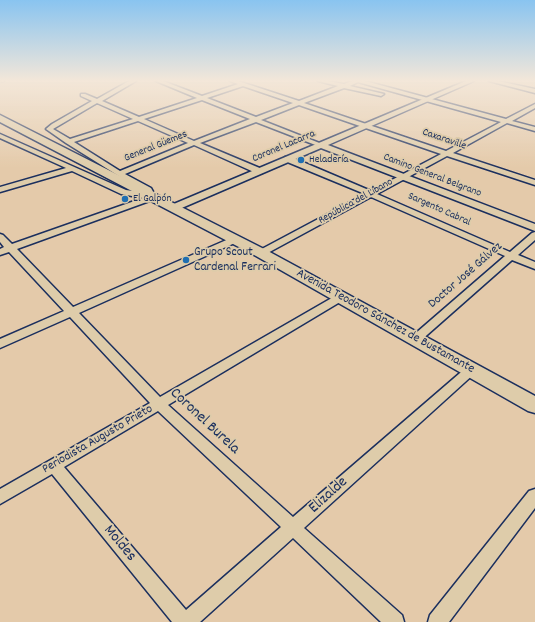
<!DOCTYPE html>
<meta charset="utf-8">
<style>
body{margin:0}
canvas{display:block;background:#e4caaa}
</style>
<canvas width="535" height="622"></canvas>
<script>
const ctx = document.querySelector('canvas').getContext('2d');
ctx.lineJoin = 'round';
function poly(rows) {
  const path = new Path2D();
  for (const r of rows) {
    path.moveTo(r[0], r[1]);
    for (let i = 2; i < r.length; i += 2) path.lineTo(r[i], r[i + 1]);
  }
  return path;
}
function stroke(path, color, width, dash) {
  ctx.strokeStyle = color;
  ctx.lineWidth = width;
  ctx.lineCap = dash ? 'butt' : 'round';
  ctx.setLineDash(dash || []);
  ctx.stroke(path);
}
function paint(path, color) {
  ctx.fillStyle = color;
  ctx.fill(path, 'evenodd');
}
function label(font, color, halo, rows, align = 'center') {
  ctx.font = font + ' Dekko,sans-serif';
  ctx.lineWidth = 3.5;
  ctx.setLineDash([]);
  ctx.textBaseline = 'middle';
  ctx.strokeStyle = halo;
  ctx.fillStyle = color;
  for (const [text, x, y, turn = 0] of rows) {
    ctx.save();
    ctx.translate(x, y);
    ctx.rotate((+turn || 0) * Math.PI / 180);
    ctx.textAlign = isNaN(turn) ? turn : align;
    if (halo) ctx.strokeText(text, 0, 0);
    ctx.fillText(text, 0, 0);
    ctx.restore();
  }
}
const minor = poly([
 [129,81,136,81,102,101,139,117,197,98,156,81,163,81,202,96,238,84,230,81,238,81,299,101,338,86,318,81,328,81,344,84,352,81,365,81,506,119,535,104,535,108,512,121,535,127,535,131,507,123,453,153,535,180,535,185,447,156,377,194,510,252,532,233,535,232,535,240,518,255,535,262,535,269,512,260,419,342,411,342,409,339,505,256,371,197,264,255,258,255,256,253,258,251,365,194,285,161,285,157,291,157,371,191,441,154,299,105,261,120,322,144,322,146,318,146,256,122,200,143,262,169,262,173,256,173,194,145,125,174,151,188,156,197,155,199,17,249,73,307,231,238,237,238,239,240,237,242,79,313,160,397,337,295,345,295,346,297,345,299,168,405,293,517,467,367,471,366,475,367,477,370,475,373,304,528,402,615,404,622,381,622,293,538,200,622,172,622,52,474,0,504,0,489,150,403,70,317,0,348,0,339,64,311,9,252,0,255,0,249,4,247,0,242,0,234,3,235,12,244,143,198,121,194,72,171,0,192,0,187,66,168,0,138,0,134,126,190,146,193,66,143,46,129,52,124,92,101,81,96,81,94,85,94,97,99,129,81],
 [358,82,501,122,446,151,304,103,344,88,381,96,384,94,350,86,358,82],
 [243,86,293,103,256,117,207,98,243,86],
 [202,100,250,119,194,141,144,119,202,100],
 [97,103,133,119,70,139,53,129,97,103],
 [138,121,188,143,120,171,74,142,138,121],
 [158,411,281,527,186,610,64,467,158,411],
 [489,81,498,81,535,89,535,93,489,81],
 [535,489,535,508,449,622,428,622,430,615,529,491,535,489]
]);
const tertiary = poly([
 [466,81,474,81,328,145,535,224,535,231,321,148,177,210,173,211,168,208,169,206,466,81]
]);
const primary = poly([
 [0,115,266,250,535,396,535,413,528,411,256,256,0,122,0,115]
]);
stroke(minor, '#1b2f5e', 3);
stroke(tertiary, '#1b2f5e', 3);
stroke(primary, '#1b2f5e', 3);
paint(minor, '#deccaa');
paint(tertiary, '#deccaa');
paint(primary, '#deccaa');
const rail = poly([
 [0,82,4,81]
]);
stroke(rail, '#1b2f5e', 2.5);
stroke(rail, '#deccaa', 1.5, [5]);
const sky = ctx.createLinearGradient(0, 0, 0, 168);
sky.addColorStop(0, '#89c4f0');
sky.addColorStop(0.48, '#f3e7d9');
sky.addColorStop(1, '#f3e7d900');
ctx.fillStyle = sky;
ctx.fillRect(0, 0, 535, 168);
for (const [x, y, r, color] of [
 [301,160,4,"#1f6fb2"],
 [125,199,4,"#1f6fb2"],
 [186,260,4,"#1f6fb2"]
]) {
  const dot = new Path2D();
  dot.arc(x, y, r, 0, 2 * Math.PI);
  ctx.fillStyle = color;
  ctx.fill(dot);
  stroke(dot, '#deccaa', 1.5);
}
label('11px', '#1b2f5e', '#deccaa', [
 ["Caxaraville",444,140,19],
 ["General Güemes",156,147,-22],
 ["Coronel Lacarra",284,147,-23],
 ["Camino General Belgrano",432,176,21],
 ["República del Líbano",356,202,-29],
 ["Sargento Cabral",439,210,24]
]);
label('11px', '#1b2f5e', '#deccaa', [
 ["Heladería",309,160],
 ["El Galpón",133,199]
], 'left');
label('13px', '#1b2f5e', '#deccaa', [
 ["Grupo Scout",194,253],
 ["Cardenal Ferrari",194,268]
], 'left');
label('13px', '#1b2f5e', '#deccaa', [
 ["Doctor José Gálvez",466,276,-41],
 ["Avenida Teodoro Sánchez de Bustamante",385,322,29],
 ["Periodista Augusto Prieto",98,440,-30]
]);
label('16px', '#1b2f5e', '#deccaa', [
 ["Coronel Burela",204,422,43],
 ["Elizalde",329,496,-42],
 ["Moldes",119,544,50]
]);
</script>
